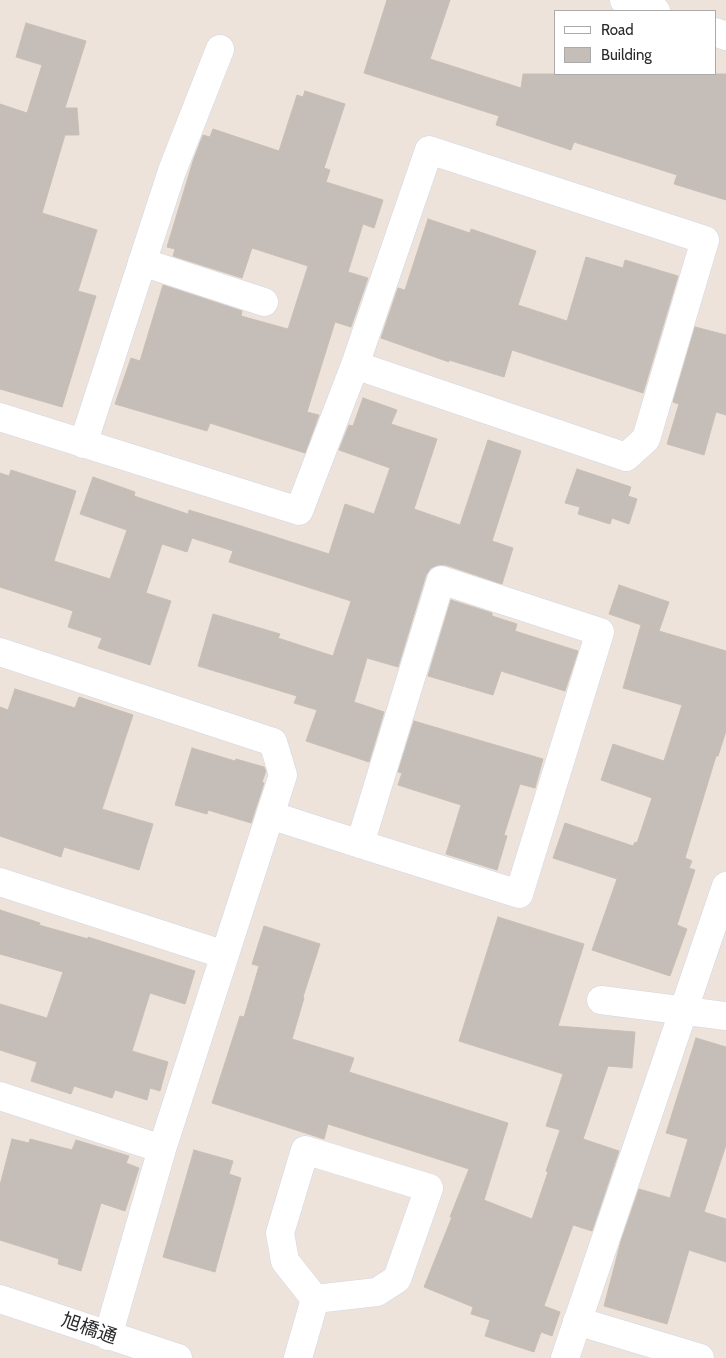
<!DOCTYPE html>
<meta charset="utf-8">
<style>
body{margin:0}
#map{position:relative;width:726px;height:1358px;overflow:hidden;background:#ede3db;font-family:Cabin,sans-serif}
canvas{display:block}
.legend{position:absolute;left:554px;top:10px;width:162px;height:65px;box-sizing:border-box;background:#fff;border:1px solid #aaa;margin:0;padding:6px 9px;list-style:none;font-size:15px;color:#2a2a2a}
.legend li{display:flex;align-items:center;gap:10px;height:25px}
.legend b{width:25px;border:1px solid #aaa}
</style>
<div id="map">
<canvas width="726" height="1358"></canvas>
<ul class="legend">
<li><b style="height:6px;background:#fff"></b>Road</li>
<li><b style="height:14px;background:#c5bdb7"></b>Building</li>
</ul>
</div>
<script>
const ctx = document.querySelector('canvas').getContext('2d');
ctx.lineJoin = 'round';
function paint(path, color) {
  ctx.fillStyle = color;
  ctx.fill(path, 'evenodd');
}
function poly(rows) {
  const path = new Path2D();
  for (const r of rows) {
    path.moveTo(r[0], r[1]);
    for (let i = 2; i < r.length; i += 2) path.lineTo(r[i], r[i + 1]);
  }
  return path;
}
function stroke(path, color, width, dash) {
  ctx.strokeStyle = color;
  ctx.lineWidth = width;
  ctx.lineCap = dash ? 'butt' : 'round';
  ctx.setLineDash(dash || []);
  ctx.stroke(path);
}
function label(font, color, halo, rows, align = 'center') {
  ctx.font = font + ' Cabin,"Noto Sans JP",sans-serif';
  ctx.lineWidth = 4;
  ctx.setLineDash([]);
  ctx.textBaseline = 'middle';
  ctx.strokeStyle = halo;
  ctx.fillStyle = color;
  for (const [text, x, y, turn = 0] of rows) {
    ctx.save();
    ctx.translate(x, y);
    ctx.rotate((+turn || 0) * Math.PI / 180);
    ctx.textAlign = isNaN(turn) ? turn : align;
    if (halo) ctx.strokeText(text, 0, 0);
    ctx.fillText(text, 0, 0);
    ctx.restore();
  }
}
const building = poly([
 [387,0,450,0,430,59,521,88,523,74,726,74,726,200,674,184,677,175,574,142,571,150,496,125,499,116,364,73,387,0],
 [26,23,86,41,65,108,77,108,79,135,65,135,42,213,97,230,78,291,96,296,62,407,0,389,0,104,27,113,42,65,16,57,26,23],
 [305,91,345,104,324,168,330,170,326,182,383,200,374,228,363,224,348,272,368,278,351,327,335,322,307,412,319,415,305,453,210,423,207,431,115,404,131,358,140,361,163,285,242,311,241,316,288,329,308,266,252,248,242,278,173,256,175,249,167,247,193,161,203,135,210,137,213,129,279,151,297,95,303,97,305,91],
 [428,219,470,233,471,229,536,251,518,305,567,321,586,257,623,268,625,260,678,276,643,393,512,350,504,377,449,360,449,362,381,338,398,288,405,290,428,219],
 [695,327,726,335,726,415,716,412,704,455,667,444,679,404,673,402,695,327],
 [363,398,397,410,391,424,437,439,414,509,460,525,488,440,521,451,492,541,513,548,502,584,446,565,438,565,431,568,426,575,398,667,367,658,354,702,384,712,369,762,306,741,317,710,294,703,297,696,198,666,213,614,280,634,278,638,333,656,351,601,229,562,233,551,192,538,187,552,162,544,146,593,171,601,150,665,98,648,102,638,68,627,73,611,0,587,0,473,9,476,11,470,76,491,54,561,110,579,127,530,80,514,93,477,135,492,134,496,188,514,189,510,238,525,329,554,345,504,374,514,390,468,339,450,349,425,353,426,363,398],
 [577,469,631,487,628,496,637,499,629,524,612,518,610,524,578,514,580,507,565,503,577,469],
 [619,585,669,602,659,631,726,651,726,731,718,756,716,756,685,858,692,861,689,868,695,870,677,925,687,929,670,976,592,950,617,879,553,858,565,823,633,846,635,842,637,843,652,798,601,780,613,744,664,761,682,705,623,688,641,625,653,629,609,614,619,585],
 [451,600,492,613,492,616,517,624,515,631,578,651,565,691,501,671,493,695,428,676,451,600],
 [15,689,75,708,79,697,133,715,102,809,153,824,139,870,64,847,61,857,0,836,0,707,8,710,15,689],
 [414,721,543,759,535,788,520,784,504,835,507,836,497,870,446,854,461,805,398,785,402,773,398,772,414,721],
 [192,748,235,761,236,759,264,767,266,771,262,782,264,783,251,823,208,810,207,814,175,805,192,748],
 [0,910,40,923,39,925,88,939,88,937,195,971,185,1004,150,993,132,1051,168,1062,160,1091,150,1088,147,1100,115,1090,112,1098,74,1086,71,1094,31,1081,37,1062,0,1050,0,1004,47,1018,63,972,0,954,0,910],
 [498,917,584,944,558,1026,635,1032,632,1068,608,1066,583,1139,619,1151,592,1231,573,1225,544,1306,560,1312,552,1336,541,1332,534,1352,485,1336,490,1320,471,1314,473,1307,424,1287,452,1217,450,1217,469,1169,328,1124,324,1139,212,1103,240,1016,244,1017,259,966,252,964,264,926,320,944,303,997,304,998,292,1039,354,1058,349,1072,508,1123,484,1200,532,1219,548,1172,546,1171,560,1130,546,1126,563,1074,459,1041,498,917],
 [696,1038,726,1047,726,1145,704,1212,726,1219,726,1262,689,1250,667,1324,604,1306,621,1241,639,1189,670,1198,688,1139,666,1133,696,1038],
 [12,1139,29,1143,30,1139,72,1150,76,1140,129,1156,126,1163,139,1168,125,1211,101,1203,81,1271,58,1264,59,1259,0,1240,0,1185,12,1139],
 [194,1150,233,1161,229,1174,241,1178,215,1272,163,1257,194,1150]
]);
paint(building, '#c5bdb7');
stroke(building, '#c8bfb4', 1);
const minor = poly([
 [624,0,656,11],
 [715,32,726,36],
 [142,262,264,302],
 [0,417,299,511,355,365,429,150,705,240,646,439,626,457,355,365],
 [83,444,172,171,220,49],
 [0,652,273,742,283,775,162,1149,108,1336],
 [270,815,360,844,519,894,600,632,441,580,360,844],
 [0,882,225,955],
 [601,1000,726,1016],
 [0,1096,162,1149],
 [305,1150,429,1188,397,1279,377,1292,315,1299,285,1261,280,1233,305,1150],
 [0,1299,178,1358],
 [577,1321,700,1358],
 [298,1358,315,1299],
 [565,1358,726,886]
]);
stroke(minor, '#d0d6e4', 29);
stroke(minor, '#fff', 28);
label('19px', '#2a2a2a', '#fff', [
 ["旭橋通",89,1329,19]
]);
</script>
